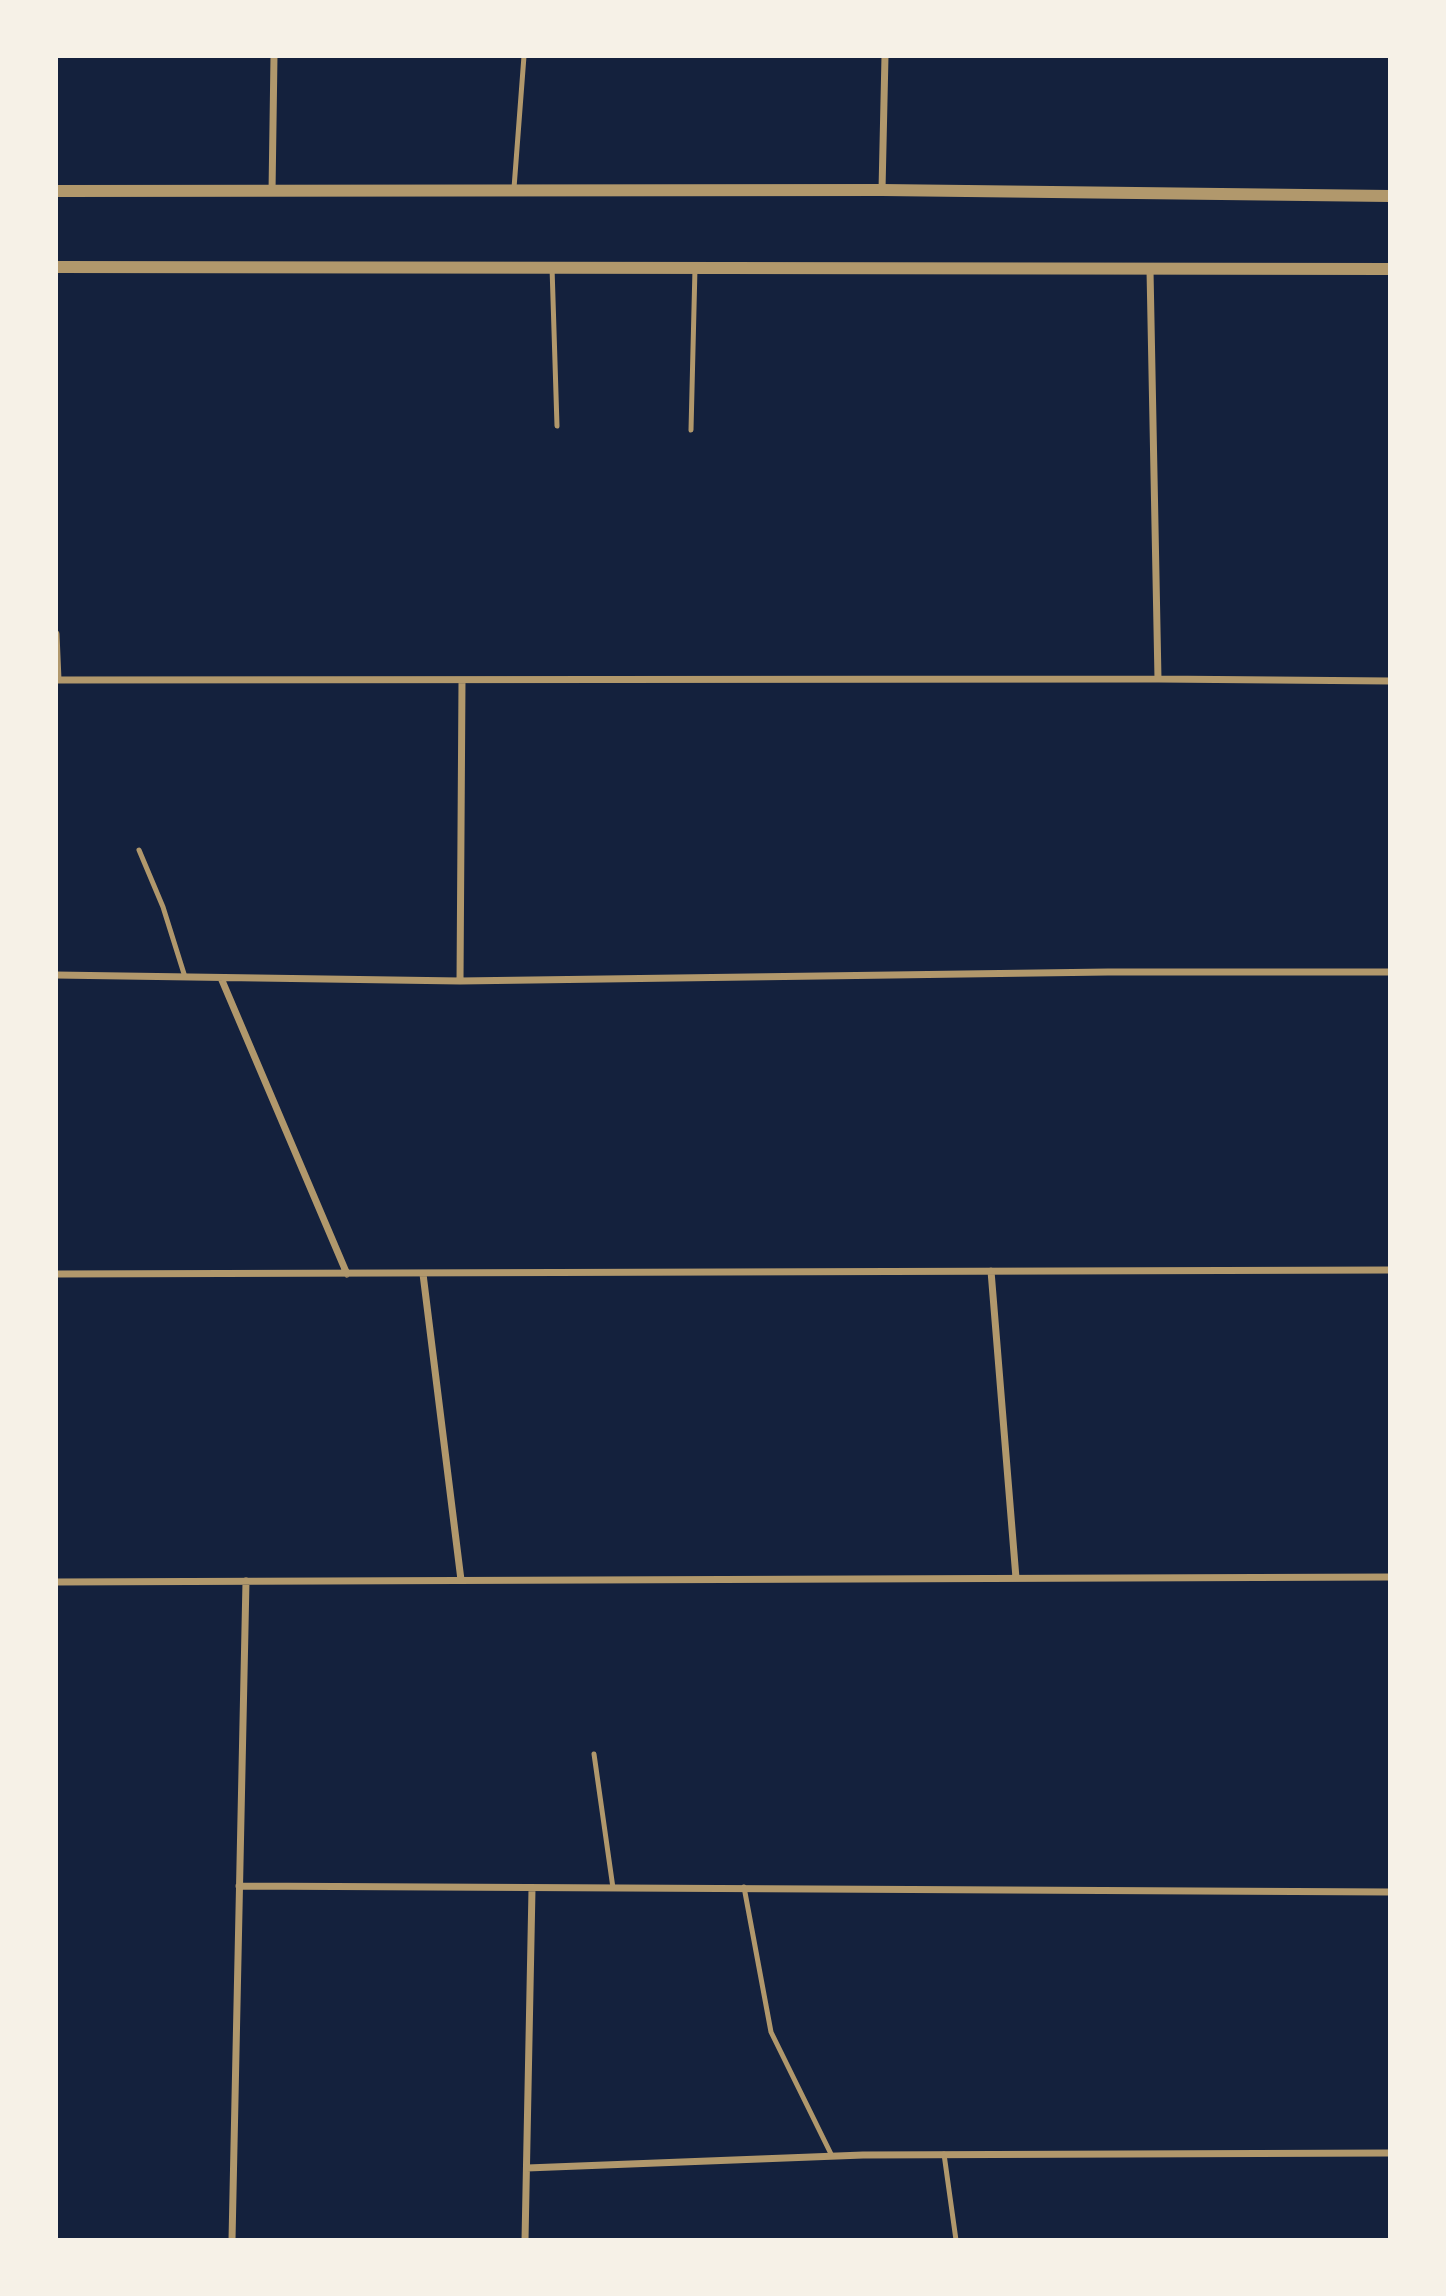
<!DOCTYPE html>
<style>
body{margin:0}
#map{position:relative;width:1446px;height:2296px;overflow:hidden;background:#14213d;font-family:"Times New Roman",serif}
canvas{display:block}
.frame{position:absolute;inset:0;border:58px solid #f6f1e7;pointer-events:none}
</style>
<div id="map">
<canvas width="1446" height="2296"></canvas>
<div class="frame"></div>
</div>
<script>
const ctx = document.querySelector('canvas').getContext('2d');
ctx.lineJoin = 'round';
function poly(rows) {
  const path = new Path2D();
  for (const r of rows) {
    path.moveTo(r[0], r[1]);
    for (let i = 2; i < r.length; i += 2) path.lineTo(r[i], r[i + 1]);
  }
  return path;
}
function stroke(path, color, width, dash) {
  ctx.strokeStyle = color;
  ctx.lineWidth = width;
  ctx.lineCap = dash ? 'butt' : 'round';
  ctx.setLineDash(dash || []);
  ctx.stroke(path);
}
stroke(poly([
 [514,188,524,56],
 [552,267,557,426],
 [691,430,695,268],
 [139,850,163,907,185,977],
 [594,1754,613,1888],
 [744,1887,771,2032,832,2156],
 [944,2154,956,2240]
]), '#b1986c', 5);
stroke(poly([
 [882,190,885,56],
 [272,192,274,56],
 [1150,270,1158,679],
 [56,634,58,680],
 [56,680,1158,679,1390,681],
 [56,975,460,981,1108,972,1390,972],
 [221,978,347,1274],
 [460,981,462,681],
 [991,1271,1016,1578],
 [56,1274,1390,1270],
 [423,1274,461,1580],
 [56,1582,1390,1577],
 [239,1886,1390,1892],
 [527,2168,863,2155,1390,2153],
 [232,2240,246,1581],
 [525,2240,532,1889]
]), '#b1986c', 7);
stroke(poly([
 [56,191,882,190,1390,196],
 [56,267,1390,269]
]), '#b1986c', 12);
</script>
